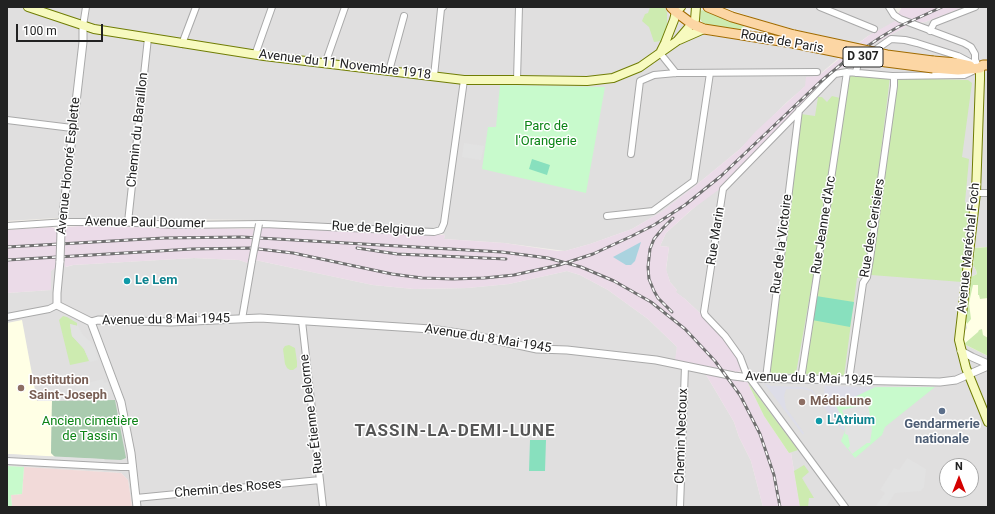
<!DOCTYPE html>
<meta charset="utf-8">
<style>
body{margin:0}
#map{position:relative;width:995px;height:514px;overflow:hidden;background:#f2efe9;font-family:Roboto,sans-serif}
canvas{display:block}
.frame{position:absolute;inset:0;border:8px solid #222;pointer-events:none}
.north{position:absolute;left:939px;top:458px;width:40px;height:40px;box-sizing:border-box;background:#fff;border:1px solid #a7a7a7;border-radius:50%;rotate:0deg;font-size:11px;font-weight:700;line-height:16px;text-align:center;color:#222}
.north::after{content:'';display:block;margin:auto;width:14px;height:18px;background:#d40000;clip-path:polygon(50% 0,100% 100%,50% 72%,0 100%)}
.scale{position:absolute;left:16px;top:24px;width:87px;height:18px;box-sizing:border-box;border:2px solid #222;border-top:0;padding-left:5px;font-size:12px;line-height:14px;white-space:nowrap;color:#222;-webkit-text-stroke:3px #fff;paint-order:stroke}
</style>
<div id="map">
<canvas width="995" height="514"></canvas>
<div class="frame"></div>
<div class="north">N</div>
<div class="scale">100 m</div>
</div>
<script>
const ctx = document.querySelector('canvas').getContext('2d');
ctx.lineJoin = 'round';
function paint(path, color) {
  ctx.fillStyle = color;
  ctx.fill(path, 'evenodd');
}
function poly(rows) {
  const path = new Path2D();
  for (const r of rows) {
    path.moveTo(r[0], r[1]);
    for (let i = 2; i < r.length; i += 2) path.lineTo(r[i], r[i + 1]);
  }
  return path;
}
function stroke(path, color, width, dash) {
  ctx.strokeStyle = color;
  ctx.lineWidth = width;
  ctx.lineCap = dash ? 'butt' : 'round';
  ctx.setLineDash(dash || []);
  ctx.stroke(path);
}
function label(font, color, halo, rows, align = 'center') {
  ctx.font = font + ' Roboto,sans-serif';
  ctx.lineWidth = 3;
  ctx.setLineDash([]);
  ctx.textBaseline = 'middle';
  ctx.strokeStyle = halo;
  ctx.fillStyle = color;
  for (const [text, x, y, turn = 0] of rows) {
    ctx.save();
    ctx.translate(x, y);
    ctx.rotate((+turn || 0) * Math.PI / 180);
    ctx.textAlign = isNaN(turn) ? turn : align;
    if (halo) ctx.strokeText(text, 0, 0);
    ctx.fillText(text, 0, 0);
    ctx.restore();
  }
}
paint(poly([
 [7,7,666,7,670,17,699,34,793,47,840,57,787,102,740,149,695,186,661,212,632,229,590,244,565,251,504,243,444,239,445,235,430,230,257,220,57,218,7,221],
 [723,7,894,7,898,14,904,18,868,36,857,44,797,30,757,19],
 [964,7,988,7,988,507,800,507,791,453,789,453,741,371,739,361,716,328,685,299,675,292,677,290,670,282,666,270,669,247,660,246,666,233,760,148,798,107,826,80,841,68,868,47,907,26,925,22],
 [947,466,971,466,971,490,947,490],
 [194,258,239,260,248,263,255,260,373,285,414,289,467,288,509,284,567,271,580,275,608,290,648,319,677,347,676,360,696,364,705,373,734,422,739,437,751,461,763,507,132,507,128,480,121,473,7,466,7,293,51,290,51,271,57,261,64,261,66,267,73,265]
]), '#e0dfdf');
paint(poly([
 [24,467,121,473,128,480,132,507,12,507,11,495,22,494]
]), '#f2dad9');
paint(poly([
 [902,7,964,7,925,22,918,23,898,14],
 [895,21,907,26,868,47,826,80,721,188,690,211,666,233,660,246,669,247,666,269,670,282,677,290,676,292,685,299,716,328,739,361,741,371,737,372,675,360,677,347,648,319,608,290,580,275,567,271,509,284,467,288,414,289,373,285,255,260,248,263,239,260,194,258,73,265,65,267,64,261,57,261,55,268,51,271,51,290,7,293,7,230,51,227,54,228,57,232,64,232,67,227,80,226,261,229,263,227,279,226,445,235,444,239,504,243,557,251,565,251,590,244,632,229,661,212,695,186,740,149,756,131,805,86,806,77,818,76,868,36],
 [705,373,746,381,748,383,764,416,789,453,791,453,800,507,763,507,751,461,739,437,734,422]
]), '#ebdbe8');
paint(poly([
 [988,247,988,356,964,344,963,334,967,328,965,319,971,277,977,274,976,270,973,265,975,248],
 [22,320,37,401,52,401,51,453,55,457,7,454,7,323]
]), '#ffffe5');
paint(poly([
 [650,7,664,7,667,12,667,25,662,41,654,42,649,27,642,21,645,14,648,13],
 [702,10,744,24,743,31,705,26,700,19,701,11],
 [847,75,890,77,866,273,865,276,857,278,844,376,804,374],
 [897,78,968,80,972,83,962,157,969,159,965,202,971,208,962,282,871,275],
 [832,96,840,98,817,256,796,373,801,374,769,373,801,114,815,116,818,97,822,97,827,102],
 [988,247,988,301,988,298,980,299,979,295,978,295,978,285,973,285,969,303,971,319,967,324,965,319,971,277,977,274,976,270,973,265,975,248],
 [63,316,67,317,77,323,77,326,70,324,72,336,84,349,89,361,70,365,59,320],
 [982,329,983,335,988,338,988,356,964,344,978,332,979,330],
 [289,345,295,348,297,362,297,367,293,370,290,370,287,368,285,364,283,349,285,346],
 [748,383,798,450,789,453,764,416],
 [804,465,809,472,802,478,814,498,809,498,808,507,800,507,794,471]
]), '#cdebb0');
paint(poly([
 [115,400,126,458,121,460,55,457,51,453,52,401]
]), '#aacbaf');
paint(poly([
 [500,85,605,87,586,193,482,169,488,127,496,127],
 [875,387,935,387,885,427,882,435,855,458,841,441,845,431,845,423,835,406],
 [7,466,24,467,22,494,11,495,12,507,7,507]
]), '#c8facc');
paint(poly([
 [532,159,550,165,547,175,529,169],
 [816,296,854,302,850,327,812,320],
 [530,440,546,440,545,471,529,471]
]), '#88e0be');
paint(poly([
 [464,143,484,146,481,160,462,157],
 [70,324,78,326,83,335,90,341,95,348,98,360,90,362,84,349,72,336],
 [103,379,104,383,108,382,111,392,79,400,75,386],
 [868,404,872,429,870,443,867,443,852,454,848,448,850,446,848,435,845,434,846,423,842,410],
 [7,454,104,459,108,465,7,459],
 [907,458,926,469,924,487,921,491,895,493,886,507,875,507,885,493,880,490,894,468,899,470]
]), '#e2e2e2');
paint(poly([
 [764,383,771,386,804,387,812,390,817,397,816,398,811,391,803,389,786,389,784,396,786,408,804,433,803,435],
 [825,384,826,386,875,387,836,406,845,423,845,431,841,429,823,406]
]), '#dddde8');
paint(poly([
 [641,242,635,261,631,265,626,265,613,257]
]), '#aad3df');
const minor = poly([
 [820,7,874,29],
 [889,7,894,15,900,19,964,43,971,47,975,54,975,60,979,67],
 [83,26,86,7],
 [930,31,934,23,975,7],
 [182,44,196,7],
 [660,53,676,73],
 [255,55,272,7],
 [325,64,345,7],
 [389,71,404,16],
 [856,73,858,62,891,39,905,40,917,43,958,56,975,65],
 [434,76,441,9,443,7],
 [517,80,519,7],
 [7,120,72,128],
 [631,154,640,81,654,75,676,73,817,72],
 [976,193,988,193],
 [607,216,653,211,694,181,710,73],
 [128,222,148,38],
 [7,226,67,222,116,222,176,225,264,224,434,232,441,230,444,223,464,80],
 [7,317,49,309,57,305],
 [242,319,252,261],
 [302,321,323,507],
 [766,378,799,110],
 [801,379,817,275,816,270,823,233,847,72],
 [849,380,863,283,867,277,870,259,894,86,894,76],
 [7,461,121,467,132,467],
 [136,498,320,480],
 [680,507,685,366],
 [845,507,746,373,740,357,725,336,705,315,704,312,723,189,835,74,847,72,892,76,964,75,975,70]
]);
const tertiary = poly([
 [61,232,83,42,83,26],
 [60,261,57,293,57,305,91,322,98,320,171,322,260,318,431,329,471,335,537,349,567,350,656,360,734,376,750,378,940,382,956,380,988,366],
 [91,322,121,402,131,453,137,507],
 [961,351,972,357,988,364]
]);
const secondary = poly([
 [28,7,94,29,264,56,464,80,517,80,587,81,613,78,640,67,677,41,695,20,696,7],
 [679,40,704,29],
 [661,51,665,43,674,20,676,12,681,7],
 [980,68,980,79,976,193,959,340,966,368,988,422]
]);
const primary = poly([
 [671,7,676,12,692,24,704,29,793,43],
 [708,7,732,17,794,35],
 [933,61,957,63,970,66],
 [933,68,958,70,980,68,983,65,988,65]
]);
stroke(minor, '#a9a9a9', 8);
stroke(tertiary, '#a9a9a9', 9);
stroke(secondary, '#707d05', 10);
stroke(primary, '#a06b00', 11);
stroke(minor, '#fff', 6);
stroke(tertiary, '#fff', 7);
stroke(secondary, '#f7fabf', 8);
stroke(primary, '#fcd6a4', 9);
const rail = poly([
 [7,247,164,238,242,237,502,252,548,258,581,267,614,281,651,302,685,329,715,361,740,395,760,434,774,475,780,507],
 [357,248,397,254,506,259],
 [7,260,192,249,250,248,293,253,392,274,422,278,453,279,484,278,514,275,559,265,593,254,632,236,654,225,685,205,721,176,820,82,844,62,881,37,898,27,942,7],
 [672,312,658,298,654,291,649,279,648,267,650,249,654,239,663,228,673,218]
]);
stroke(rail, '#707070', 3);
stroke(rail, '#fff', 1.5, [4.5]);
const minorBridge = poly([
 [252,261,259,224]
]);
const tertiaryBridge = poly([
 [60,261,61,232]
]);
const primaryBridge = poly([
 [794,35,887,55,933,61],
 [793,43,886,62,933,68]
]);
stroke(minorBridge, '#a9a9a9', 8, []);
stroke(tertiaryBridge, '#a9a9a9', 9, []);
stroke(primaryBridge, '#a06b00', 11, []);
stroke(minorBridge, '#fff', 6);
stroke(tertiaryBridge, '#fff', 7);
stroke(primaryBridge, '#fcd6a4', 9);
for (const [x, y, r, color] of [
 [127,281,4,"#0f9aa8"],
 [21,388,4,"#8d6e63"],
 [802,402,4,"#8d6e63"],
 [942,411,4,"#5c6f8a"],
 [819,421,4,"#0f9aa8"]
]) {
  const dot = new Path2D();
  dot.arc(x, y, r, 0, 2 * Math.PI);
  ctx.fillStyle = color;
  ctx.fill(dot);
  stroke(dot, '#fff', 1.5);
}
for (const [x, y, w] of [
 [863,57,40]
]) {
  const box = new Path2D();
  box.roundRect(x - w / 2, y - 10, w, 20, 3);
  ctx.fillStyle = '#fff';
  ctx.fill(box);
  stroke(box, '#222', 1);
}
label('bold 12px', '#222', null, [
 ["D 307",863,57]
]);
label('13px', '#222', '#fff', [
 ["Route de Paris",782,42,10],
 ["Avenue du 11 Novembre 1918",345,65,7],
 ["Chemin du Baraillon",138,130,-84],
 ["Avenue Honoré Esplette",69,166,-84],
 ["Avenue Paul Doumer",145,223,1],
 ["Rue Jeanne d'Arc",824,225,-81],
 ["Rue des Cerisiers",873,228,-81],
 ["Rue de Belgique",378,229,3],
 ["Rue Marin",716,236,-81],
 ["Rue de la Victoire",782,244,-83],
 ["Avenue Maréchal Foch",969,248,-84],
 ["Avenue du 8 Mai 1945",166,320,-1],
 ["Avenue du 8 Mai 1945",488,339,9],
 ["Avenue du 8 Mai 1945",809,379,2],
 ["Rue Étienne Delorme",312,414,-97],
 ["Chemin Nectoux",682,436,-88],
 ["Chemin des Roses",228,489,-5]
]);
label('13px', '#0c8416', '#fff', [
 ["Parc de",546,127],
 ["l'Orangerie",546,142],
 ["Ancien cimetière",90,422],
 ["de Tassin",90,437]
]);
label('bold 13px', '#0d838f', '#fff', [
 ["Le Lem",135,281],
 ["L'Atrium",827,421]
], 'left');
label('bold 13px', '#785e54', '#fff', [
 ["Institution",29,381],
 ["Saint-Joseph",29,396],
 ["Médialune",810,402]
], 'left');
label('bold 13px', '#4e5e75', '#fff', [
 ["Gendarmerie",942,425],
 ["nationale",942,440]
]);
ctx.letterSpacing = '1px';
label('bold 17px', '#555', '#fff', [
 ["TASSIN-LA-DEMI-LUNE",455,432]
]);
ctx.letterSpacing = '0px';
</script>
